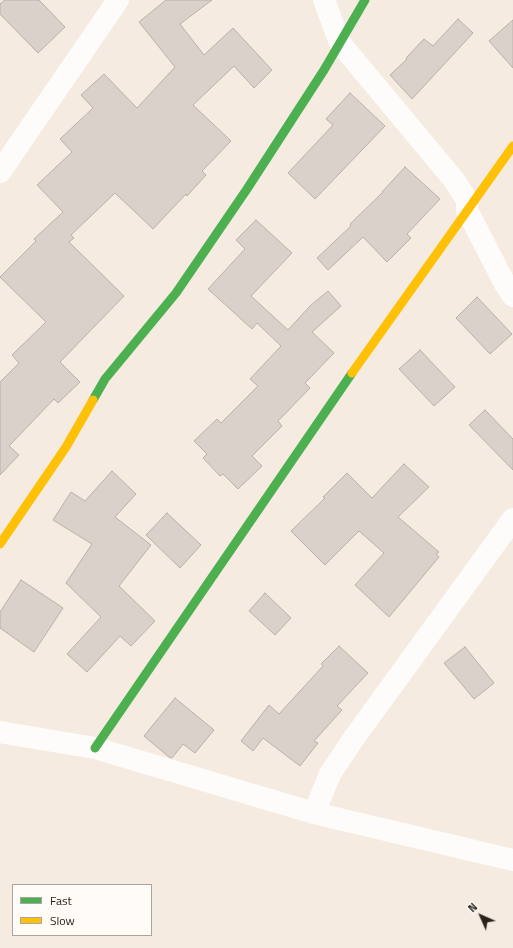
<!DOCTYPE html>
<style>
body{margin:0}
#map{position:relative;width:513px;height:948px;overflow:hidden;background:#f5ebe0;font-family:"Titillium Web",sans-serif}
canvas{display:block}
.legend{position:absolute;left:12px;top:884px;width:140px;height:52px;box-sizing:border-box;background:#fffbf7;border:1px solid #aaa59f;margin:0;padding:5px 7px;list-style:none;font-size:12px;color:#2a231c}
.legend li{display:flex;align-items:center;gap:8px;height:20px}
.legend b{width:20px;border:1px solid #aaa59f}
.north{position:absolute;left:461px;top:896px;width:40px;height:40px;-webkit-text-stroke:3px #fffbf7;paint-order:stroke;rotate:315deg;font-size:11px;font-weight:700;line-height:16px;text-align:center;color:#2a231c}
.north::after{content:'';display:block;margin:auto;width:14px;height:18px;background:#2a231c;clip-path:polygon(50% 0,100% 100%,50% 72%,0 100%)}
</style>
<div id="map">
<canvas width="513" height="948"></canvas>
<ul class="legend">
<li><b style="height:5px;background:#4caf50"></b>Fast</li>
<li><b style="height:5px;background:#ffc107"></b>Slow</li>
</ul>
<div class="north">N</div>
</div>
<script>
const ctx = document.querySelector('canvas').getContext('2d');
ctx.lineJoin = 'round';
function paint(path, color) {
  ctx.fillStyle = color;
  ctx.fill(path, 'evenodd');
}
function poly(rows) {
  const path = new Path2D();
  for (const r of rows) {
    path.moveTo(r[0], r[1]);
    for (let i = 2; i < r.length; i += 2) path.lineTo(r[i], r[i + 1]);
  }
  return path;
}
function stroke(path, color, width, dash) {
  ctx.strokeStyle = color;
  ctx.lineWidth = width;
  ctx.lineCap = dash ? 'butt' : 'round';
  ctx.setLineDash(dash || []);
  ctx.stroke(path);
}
const building = poly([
 [5,0,39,0,65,27,38,53,0,14,0,4,5,0],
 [166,0,212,0,180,24,204,55,233,28,272,70,254,88,234,66,193,105,231,141,202,171,206,175,187,196,186,194,153,229,115,193,71,235,74,238,69,242,124,296,60,362,80,382,58,403,54,399,9,446,19,455,0,475,0,382,19,363,12,355,46,322,0,277,36,241,34,239,63,212,37,185,72,152,60,139,93,108,81,95,104,74,137,108,175,67,139,22,166,0],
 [458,19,473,33,412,99,390,75,407,59,406,58,424,39,433,46,458,19],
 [513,20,513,68,489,41,513,20],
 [350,93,385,126,315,199,288,173,333,125,326,119,350,93],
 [405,167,440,199,407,234,411,238,387,262,363,237,328,270,317,258,351,226,350,224,383,192,382,192,405,167],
 [256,220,292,253,251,296,288,330,310,306,328,291,341,306,312,332,334,353,305,383,310,388,278,421,282,426,252,456,262,466,238,489,223,474,220,476,203,458,207,454,194,441,217,419,221,423,258,386,250,379,281,346,257,323,252,329,208,289,245,249,236,240,256,220],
 [477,297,512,334,490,354,456,318,477,297],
 [420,350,455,387,434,406,399,369,420,350],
 [485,410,513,439,513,470,469,425,485,410],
 [404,464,429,487,398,517,439,552,436,554,439,557,389,617,355,585,384,553,359,531,325,565,291,531,325,498,323,497,347,473,372,498,404,464],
 [112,471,136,494,115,517,151,545,119,586,155,621,131,646,120,636,87,672,67,654,101,617,66,583,92,544,53,520,71,492,85,501,112,471],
 [167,513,201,545,180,568,146,535,167,513],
 [21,580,63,608,34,652,0,628,0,612,21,580],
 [265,593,291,618,275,635,249,611,265,593],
 [339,646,368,673,337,706,342,710,314,741,318,743,300,766,263,738,253,751,241,741,269,705,279,714,323,666,321,664,339,646],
 [465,647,494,683,474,699,444,663,465,647],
 [175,698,214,730,195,753,183,744,172,758,169,757,144,736,175,698]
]);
paint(building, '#dbd1cb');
stroke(building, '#b9b0a9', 1);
stroke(poly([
 [324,0,340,43,454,180,467,200,467,210,505,284,513,296],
 [0,172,118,0],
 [0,732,95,748,314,813,513,860],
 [314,813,330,774,354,738,513,519]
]), '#fefcfa', 22);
stroke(poly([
 [93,400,105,379,176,293,247,189,324,70,365,0],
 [95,748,352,373]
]), '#4caf50', 9);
stroke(poly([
 [352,373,513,146],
 [0,544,66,447,93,400]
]), '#ffc107', 9);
</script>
